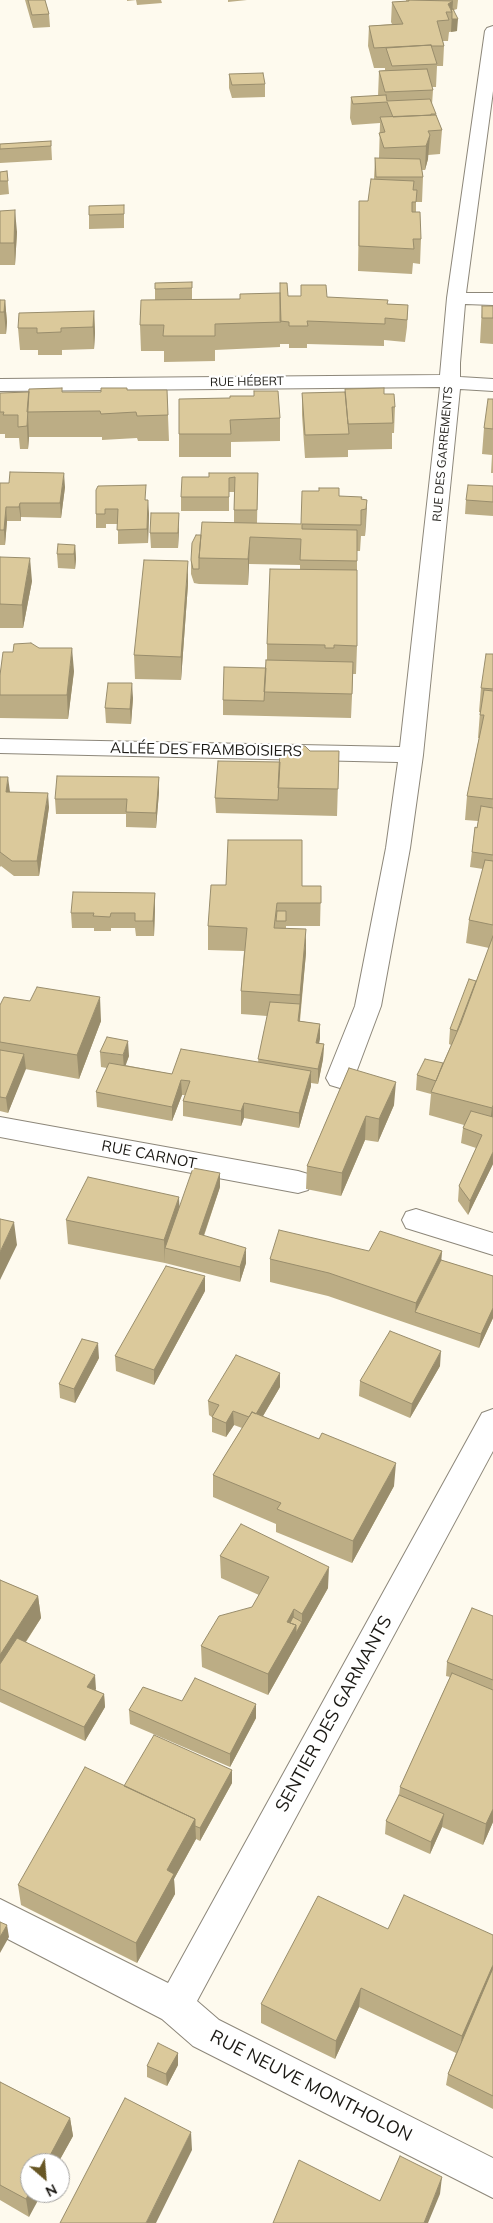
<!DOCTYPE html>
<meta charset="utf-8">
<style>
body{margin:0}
#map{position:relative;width:493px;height:2223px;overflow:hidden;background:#fefaee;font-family:Mulish,sans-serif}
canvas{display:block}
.north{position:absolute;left:20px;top:2153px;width:50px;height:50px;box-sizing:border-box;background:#fff;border:1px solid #a4a3a1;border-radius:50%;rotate:153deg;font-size:14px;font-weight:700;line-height:20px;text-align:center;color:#1b1914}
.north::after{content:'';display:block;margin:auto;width:18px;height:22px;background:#685725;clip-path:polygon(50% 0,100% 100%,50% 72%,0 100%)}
</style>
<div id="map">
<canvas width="493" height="2223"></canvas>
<div class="north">N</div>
</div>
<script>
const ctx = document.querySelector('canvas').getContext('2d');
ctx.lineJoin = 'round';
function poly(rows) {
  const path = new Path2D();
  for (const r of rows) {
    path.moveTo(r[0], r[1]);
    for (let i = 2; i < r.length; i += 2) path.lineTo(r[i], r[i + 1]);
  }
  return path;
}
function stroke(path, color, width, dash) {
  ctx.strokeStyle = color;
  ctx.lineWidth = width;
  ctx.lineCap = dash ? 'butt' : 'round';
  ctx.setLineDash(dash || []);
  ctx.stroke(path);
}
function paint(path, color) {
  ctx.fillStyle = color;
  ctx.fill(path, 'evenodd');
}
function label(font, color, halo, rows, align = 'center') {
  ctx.font = font + ' Mulish,sans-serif';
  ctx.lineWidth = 4.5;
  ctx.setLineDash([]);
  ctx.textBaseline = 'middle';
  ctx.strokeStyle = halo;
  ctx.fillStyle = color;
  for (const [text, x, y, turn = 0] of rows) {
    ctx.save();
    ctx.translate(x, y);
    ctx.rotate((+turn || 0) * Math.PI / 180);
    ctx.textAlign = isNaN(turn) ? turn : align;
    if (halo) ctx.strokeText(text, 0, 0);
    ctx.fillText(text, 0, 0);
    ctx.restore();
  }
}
const street = poly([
 [493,26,493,91,466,293,493,293,493,305,465,304,460,363,460,377,493,379,493,391,460,389,423,755,410,848,381,1006,354,1078,350,1085,340,1088,330,1085,326,1078,355,1006,386,848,398,762,0,753,0,739,400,747,440,387,0,391,0,379,440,375,447,298,485,31,487,28,493,26],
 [0,1117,298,1171,308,1174,312,1182,308,1190,298,1193,0,1137,0,1117],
 [416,1209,493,1233,493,1255,406,1228,402,1220,406,1212,416,1209],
 [493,1409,493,1451,197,2001,219,2020,493,2158,493,2198,193,2046,162,2019,0,1935,0,1899,168,1983,482,1413,493,1409]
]);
stroke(street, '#8d877a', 2);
paint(street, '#fff');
paint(poly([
 [25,0,45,0,49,14,50,27,33,28],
 [127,0,161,0,162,3,137,5,136,0,127,1],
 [228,0,247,0,228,2],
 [406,0,458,0,457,9,454,10,457,31,449,32,448,41,443,41,444,46,443,66,437,66,436,87,432,87,433,90,432,105,442,130,440,154,428,155,428,159,425,170,422,170,423,177,422,202,416,202,416,212,421,239,420,264,413,263,412,274,358,271,359,201,368,201,374,179,375,158,379,158,380,123,352,125,350,118,351,97,378,96,379,71,385,70,385,68,374,68,368,46,369,26,392,24,391,22,392,2,406,1],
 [229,74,265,84,265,97,232,98,229,88],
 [51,141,52,160,0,163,0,144],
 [7,171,9,194,0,195,0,172],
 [124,205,124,228,89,229,89,215],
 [0,211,17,232,15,265,0,265],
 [301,285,327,297,387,304,408,305,407,327,405,342,384,340,384,346,307,344,307,348,289,348,289,344,280,344,280,347,215,350,215,361,164,362,164,351,141,351,140,325,155,300,155,289,192,288,192,299,240,299,301,296],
 [0,300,5,300,7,322,6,334,0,334],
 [482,306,493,306,493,344,480,343],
 [94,311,95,333,94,349,62,350,62,355,38,355,38,350,20,350,18,328],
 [128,390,167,390,169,441,138,441,137,438,102,440,102,437,29,437,28,449,20,449,19,438,5,438,5,434,0,434,0,393,101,392],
 [302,393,384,394,395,407,394,433,392,433,392,449,348,450,348,457,305,458,302,415],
 [179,399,280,418,280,441,231,442,231,457,179,457],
 [493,399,493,473,491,473,492,455,482,454,484,428],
 [258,473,257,523,301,524,339,496,367,500,365,536,361,536,360,551,357,551,357,646,356,674,353,674,351,718,223,715,223,700,266,668,267,660,267,644,300,569,300,565,249,564,248,585,199,584,194,583,191,574,191,560,201,535,234,523,234,492,229,492,229,511,181,511,181,497,209,477],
 [0,483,65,487,61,518,21,517,21,521,7,521,5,545,0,545],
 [493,486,493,516,465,514,466,500],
 [96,490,146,500,149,514,148,543,118,544,118,524,106,524,106,528,96,528],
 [179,528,178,548,151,548,150,533],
 [75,545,76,559,75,569,58,568,57,554],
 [0,557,32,581,23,628,0,628],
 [188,584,181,680,135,679,134,655],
 [493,654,493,1164,468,1215,458,1201,459,1186,476,1148,461,1143,463,1128,464,1125,429,1115,431,1094,416,1090,417,1075,443,1063,451,1045,449,1044,450,1029,476,981,489,948,466,943,469,920,483,869,470,867,475,827,477,828,478,821,465,820,467,796,479,738,478,738,480,712,479,712,481,688],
 [74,671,68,719,0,718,0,674],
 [133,698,131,724,106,723,105,708],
 [310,751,339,751,337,816,216,813,215,798,280,762],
 [0,777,10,792,49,807,39,876,14,876,1,866,0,867],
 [159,777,159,792,156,828,126,827,126,814,56,814,55,799],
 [302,886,321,886,320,926,286,926,286,929,306,953,300,1021,320,1024,319,1043,324,1044,323,1059,318,1084,311,1083,311,1086,299,1128,244,1118,241,1126,183,1116,183,1101,185,1095,182,1095,172,1121,97,1107,96,1092,107,1068,101,1067,100,1052,129,1056,125,1065,172,1074,258,1062,267,1016,241,1014,241,991,244,951,208,950,208,926],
 [155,893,155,908,154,936,136,936,135,928,111,928,111,931,94,931,94,928,72,928,71,913],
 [0,1005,101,1021,79,1079,25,1069,8,1113,0,1111],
 [349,1068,394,1105,378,1142,365,1140,341,1196,306,1189,307,1166],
 [220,1187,204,1236,246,1263,240,1282,165,1263,68,1244,66,1220,179,1206],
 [369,1251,442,1251,441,1260,493,1276,493,1318,479,1348,328,1296,270,1282,270,1259],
 [205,1291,154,1385,116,1371,115,1356],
 [99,1358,75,1403,60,1398,59,1384],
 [440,1366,410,1418,359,1396,360,1381],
 [280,1387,263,1416,394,1486,352,1563,276,1532,276,1524,213,1497,213,1475,242,1428,234,1425,226,1437,212,1432,212,1417,209,1415,208,1401],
 [220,1556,328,1588,268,1695,202,1667,201,1646,252,1607,259,1595,221,1578],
 [0,1580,38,1596,41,1618,26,1642,96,1689,95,1690,104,1694,105,1707,85,1741,0,1702],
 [493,1616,493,1822,483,1845,442,1827,430,1854,385,1834,386,1821,399,1795,400,1787,450,1677,446,1676,447,1662],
 [182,1701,256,1718,230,1767,130,1724,129,1710],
 [232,1770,232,1783,200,1841,196,1839,174,1879,175,1894,137,1963,21,1905,18,1885,124,1786],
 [388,1929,493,1935,493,2109,446,2085,448,2074,456,2053,359,2007,335,2059,261,2023,261,2004],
 [178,2053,178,2065,167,2086,147,2077,147,2066],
 [0,2082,70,2118,73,2136,58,2163,30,2163,29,2217,0,2200]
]), '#bcad85');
paint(poly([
 [453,1,452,19,458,19,457,31,451,32,452,12,448,4],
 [430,135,428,159,425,170,426,146],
 [15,210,17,232,15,265,14,243],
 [5,300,7,322,6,334,4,312],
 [94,311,95,333,94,349,93,327],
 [28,415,29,437,28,449,27,426],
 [64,473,65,487,61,518,60,503],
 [148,500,149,514,148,543,147,529],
 [367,500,366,526,365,536,366,509],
 [20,503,21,517,21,521,19,507],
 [6,507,7,521,5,545,4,530],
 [179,513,179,528,178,548,178,533],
 [250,537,249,564,248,585,248,559],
 [75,545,76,559,75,569,74,554],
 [30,558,32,581,23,628,22,605],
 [188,561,188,584,181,680,181,657],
 [72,648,74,671,68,719,67,695],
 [132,683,133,698,131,724,130,709],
 [8,777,10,792,7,807,6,792],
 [159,777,159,792,156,828,156,813],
 [48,793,49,807,39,876,37,861],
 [155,893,155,908,154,936,153,921],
 [306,929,306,953,298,1036,300,995],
 [100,997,101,1021,79,1079,77,1055],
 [320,1024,320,1039,316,1058,316,1043],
 [128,1041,129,1056,124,1070,123,1055],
 [324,1044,323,1059,318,1084,318,1069],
 [24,1054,26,1069,8,1113,6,1098],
 [311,1071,311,1086,299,1128,299,1113],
 [181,1080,182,1095,172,1121,172,1107],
 [396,1082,394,1105,378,1142,379,1119],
 [244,1103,244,1118,241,1126,241,1111],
 [493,1105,493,1123,489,1132,492,1108],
 [366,1116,365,1140,341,1196,342,1173],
 [493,1152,493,1164,468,1215,470,1201],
 [220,1173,220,1187,199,1249,199,1234],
 [179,1197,180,1220,165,1248,165,1263,164,1240],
 [14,1222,17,1245,0,1280,0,1252],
 [246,1248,246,1263,240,1282,240,1267],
 [442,1251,440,1274,415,1312,416,1303],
 [205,1276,205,1291,154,1385,154,1370],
 [493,1308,493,1318,479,1348,481,1334],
 [98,1343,99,1358,75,1403,74,1389],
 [441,1351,440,1366,410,1418,412,1404],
 [280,1373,280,1387,253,1433,253,1419],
 [233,1411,234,1425,226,1437,226,1423],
 [396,1463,394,1486,352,1563,353,1541],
 [329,1567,328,1588,268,1695,268,1674,287,1622,294,1609,293,1630,296,1625,302,1622,302,1614],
 [38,1596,41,1618,0,1681,0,1655],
 [95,1675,96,1689,88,1701,87,1687],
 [104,1694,105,1707,85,1741,84,1727],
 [256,1704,256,1718,230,1767,230,1754],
 [232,1770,232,1783,200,1841,200,1828],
 [493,1809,493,1822,483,1845,486,1824],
 [444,1814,442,1827,430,1854,431,1842],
 [195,1819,196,1839,174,1879,175,1894,137,1963,136,1943,167,1870],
 [7,1925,9,1937,0,1953,0,1937],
 [493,1965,493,1976,459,2055,462,2036],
 [361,1988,359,2007,335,2059,336,2041],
 [178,2053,178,2065,167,2086,166,2074],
 [70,2118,73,2136,58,2163,46,2163],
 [191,2132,192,2150,156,2223,146,2223],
 [442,2177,440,2194,428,2223,424,2223],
 [30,2193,42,2193,29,2217,26,2199]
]), '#998d6c');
const building = poly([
 [28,0,45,0,49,14,32,15,28,0],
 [409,0,453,1,448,4,452,12,446,12,449,20,437,21,444,46,431,46,431,45,374,48,369,26,403,24,392,2,409,1,409,0],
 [453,9,458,19,452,19,452,12,451,10,453,9],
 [431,45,437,64,392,66,386,48,431,45],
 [427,69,433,90,385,92,379,71,427,69],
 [263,73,265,84,232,85,229,74,263,73],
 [386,95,387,101,430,99,436,114,431,114,431,115,393,117,387,102,353,104,351,97,386,95],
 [436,115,442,130,428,131,430,135,426,146,384,148,379,133,385,132,380,117,436,115],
 [51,141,51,146,0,149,0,144,51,141],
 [375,158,420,159,423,177,376,177,375,158],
 [7,171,8,181,0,181,0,172,7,171],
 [371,179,414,181,413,190,417,190,416,202,412,202,412,212,420,212,421,239,413,239,414,249,359,246,359,201,368,201,371,179],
 [124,205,124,214,89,215,89,206,124,205],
 [15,210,14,243,0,243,0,211,15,210],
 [192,282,192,288,155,289,155,283,192,282],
 [280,283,287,283,288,296,301,296,301,285,326,285,327,297,388,300,387,304,408,305,407,320,385,318,385,324,307,321,308,326,289,326,289,322,280,321,280,283],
 [280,293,281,322,215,324,215,336,163,336,164,325,140,325,141,300,240,299,240,294,280,293],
 [0,300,5,300,4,312,0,312,0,300],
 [482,306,493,306,493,318,482,318,482,306],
 [94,311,93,327,61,328,61,332,37,333,37,328,18,328,19,313,94,311],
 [62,388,62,392,101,392,101,388,127,388,127,390,167,390,168,415,137,416,136,412,101,414,100,411,27,412,29,389,62,388],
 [384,388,384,394,394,394,395,407,392,407,393,423,348,424,345,389,384,388],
 [254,391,278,391,280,418,230,420,231,434,179,434,179,399,230,398,230,396,254,396,254,391],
 [29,392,27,426,18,427,18,415,3,415,4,412,0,412,0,393,29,392],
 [345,392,349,434,305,435,302,393,345,392],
 [488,399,493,399,493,429,484,428,488,399],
 [10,472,64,473,60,503,20,503,19,507,6,507,4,530,0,530,0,483,9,483,10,472],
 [209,473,258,473,257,510,234,510,235,477,229,478,229,497,181,497,182,477,209,477,209,473],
 [146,485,145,500,148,500,147,529,117,530,118,509,105,509,105,514,96,514,96,490,98,486,146,485],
 [468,485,493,486,493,502,466,500,468,485],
 [319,488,339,488,339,496,362,497,361,499,367,500,366,509,361,510,361,525,302,524,302,529,357,530,357,561,300,560,301,539,250,537,248,559,199,558,202,522,301,524,302,491,319,491,319,488],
 [151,513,179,513,178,533,150,533,151,513],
 [196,535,201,535,199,558,199,569,193,569,191,560,192,543,196,535],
 [58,544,75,545,74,554,57,554,58,544],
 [0,557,30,558,22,605,0,604,0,557],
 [144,560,188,561,181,657,134,655,144,560],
 [270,569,357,570,357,646,334,645,334,648,325,648,325,645,267,644,270,569],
 [31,643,39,648,72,648,67,695,0,695,0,675,3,652,13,652,14,644,31,643],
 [486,654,493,654,493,689,481,688,486,654],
 [266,660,353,662,352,694,264,692,266,660],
 [224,667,266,668,264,701,223,700,224,667],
 [108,683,132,683,130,709,105,708,108,683],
 [484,690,493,691,493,799,467,796,484,715,480,715,484,690],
 [288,746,305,746,310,751,339,751,338,789,278,788,280,750,284,750,288,746],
 [218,761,280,762,278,800,215,798,218,761],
 [57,776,159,777,156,813,126,812,127,799,55,799,57,776],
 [0,777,8,777,6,792,48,793,37,861,12,861,0,852,0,777],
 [481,806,493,808,493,855,472,852,475,827,477,828,481,806],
 [228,840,302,840,302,886,321,886,321,903,277,903,274,928,306,929,300,995,241,991,247,928,208,926,211,885,226,885,228,840],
 [485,860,493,861,493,925,469,920,485,860],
 [73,892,155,893,153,921,135,921,135,913,111,913,110,917,93,916,94,913,71,913,73,892],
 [277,911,286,911,286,921,276,921,277,911],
 [493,936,493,1105,492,1108,431,1092,461,1023,493,936],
 [469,979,476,981,457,1031,450,1029,469,979],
 [37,987,100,997,77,1055,0,1042,0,1005,4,997,30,1001,37,987],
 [270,1002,300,1004,298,1021,320,1024,316,1043,324,1044,318,1069,258,1059,270,1002],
 [107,1037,128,1041,123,1055,100,1052,107,1037],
 [181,1049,311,1071,299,1113,244,1103,241,1111,183,1101,190,1081,181,1080,172,1107,96,1092,109,1063,172,1074,181,1049],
 [0,1050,24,1054,6,1098,0,1097,0,1050],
 [425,1059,443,1063,436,1081,417,1075,425,1059],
 [349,1068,396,1082,379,1119,366,1116,342,1173,307,1166,349,1068],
 [471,1111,493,1117,493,1152,470,1201,459,1186,482,1135,463,1128,471,1111],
 [193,1168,220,1173,199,1234,246,1248,240,1267,165,1248,193,1168],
 [88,1177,179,1197,164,1240,66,1220,88,1177],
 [0,1219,14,1222,0,1252,0,1219],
 [279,1230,369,1251,380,1231,442,1251,416,1303,329,1273,270,1259,279,1230],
 [441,1260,493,1276,493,1308,481,1334,415,1312,441,1260],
 [166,1266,205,1276,154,1370,115,1356,166,1266],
 [390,1331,441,1351,412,1404,360,1381,390,1331],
 [82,1339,98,1343,74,1389,59,1384,82,1339],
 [236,1355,280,1373,256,1414,252,1412,249,1417,233,1411,226,1423,212,1417,219,1405,208,1401,236,1355],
 [252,1412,319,1439,322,1433,396,1463,353,1541,277,1509,281,1503,213,1475,252,1412],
 [241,1524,329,1567,302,1614,294,1609,287,1622,296,1625,268,1674,201,1646,219,1616,252,1607,269,1577,220,1556,241,1524],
 [0,1580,38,1596,0,1655,0,1580],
 [472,1608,493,1616,493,1680,447,1662,472,1608],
 [293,1617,302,1622,296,1633,296,1625,290,1623,293,1617],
 [17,1638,95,1675,87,1687,104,1694,84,1727,0,1689,0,1664,17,1638],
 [452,1673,493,1690,493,1809,486,1824,400,1787,452,1673],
 [195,1678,256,1704,230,1754,129,1710,143,1687,182,1701,195,1678],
 [154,1735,232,1770,200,1828,195,1826,195,1819,124,1786,154,1735],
 [85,1767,195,1819,167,1870,174,1874,136,1943,18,1885,85,1767],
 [399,1795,444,1814,431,1842,386,1821,399,1795],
 [404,1895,493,1935,493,1965,462,2036,361,1988,336,2041,261,2004,318,1896,388,1929,404,1895],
 [0,1922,7,1925,0,1937,0,1922],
 [493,1968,493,2096,448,2074,493,1968],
 [158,2043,178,2053,166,2074,147,2066,158,2043],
 [0,2082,70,2118,46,2163,30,2163,30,2192,26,2199,0,2185,0,2082],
 [125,2098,191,2132,146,2223,60,2223,125,2098],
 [400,2156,442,2177,424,2223,273,2223,299,2160,380,2201,400,2156]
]);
paint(building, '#dbc99b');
stroke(building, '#998d6c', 1);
label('12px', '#1b1914', '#fff', [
 ["RUE HÉBERT",247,382,-1],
 ["RUE DES GARREMENTS",443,454,-85]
]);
label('15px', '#1b1914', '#fff', [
 ["ALLÉE DES FRAMBOISIERS",206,750,1],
 ["RUE CARNOT",149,1155,11]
]);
label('18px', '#1b1914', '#fff', [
 ["SENTIER DES GARMANTS",334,1714,-61],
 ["RUE NEUVE MONTHOLON",311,2086,27]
]);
</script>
